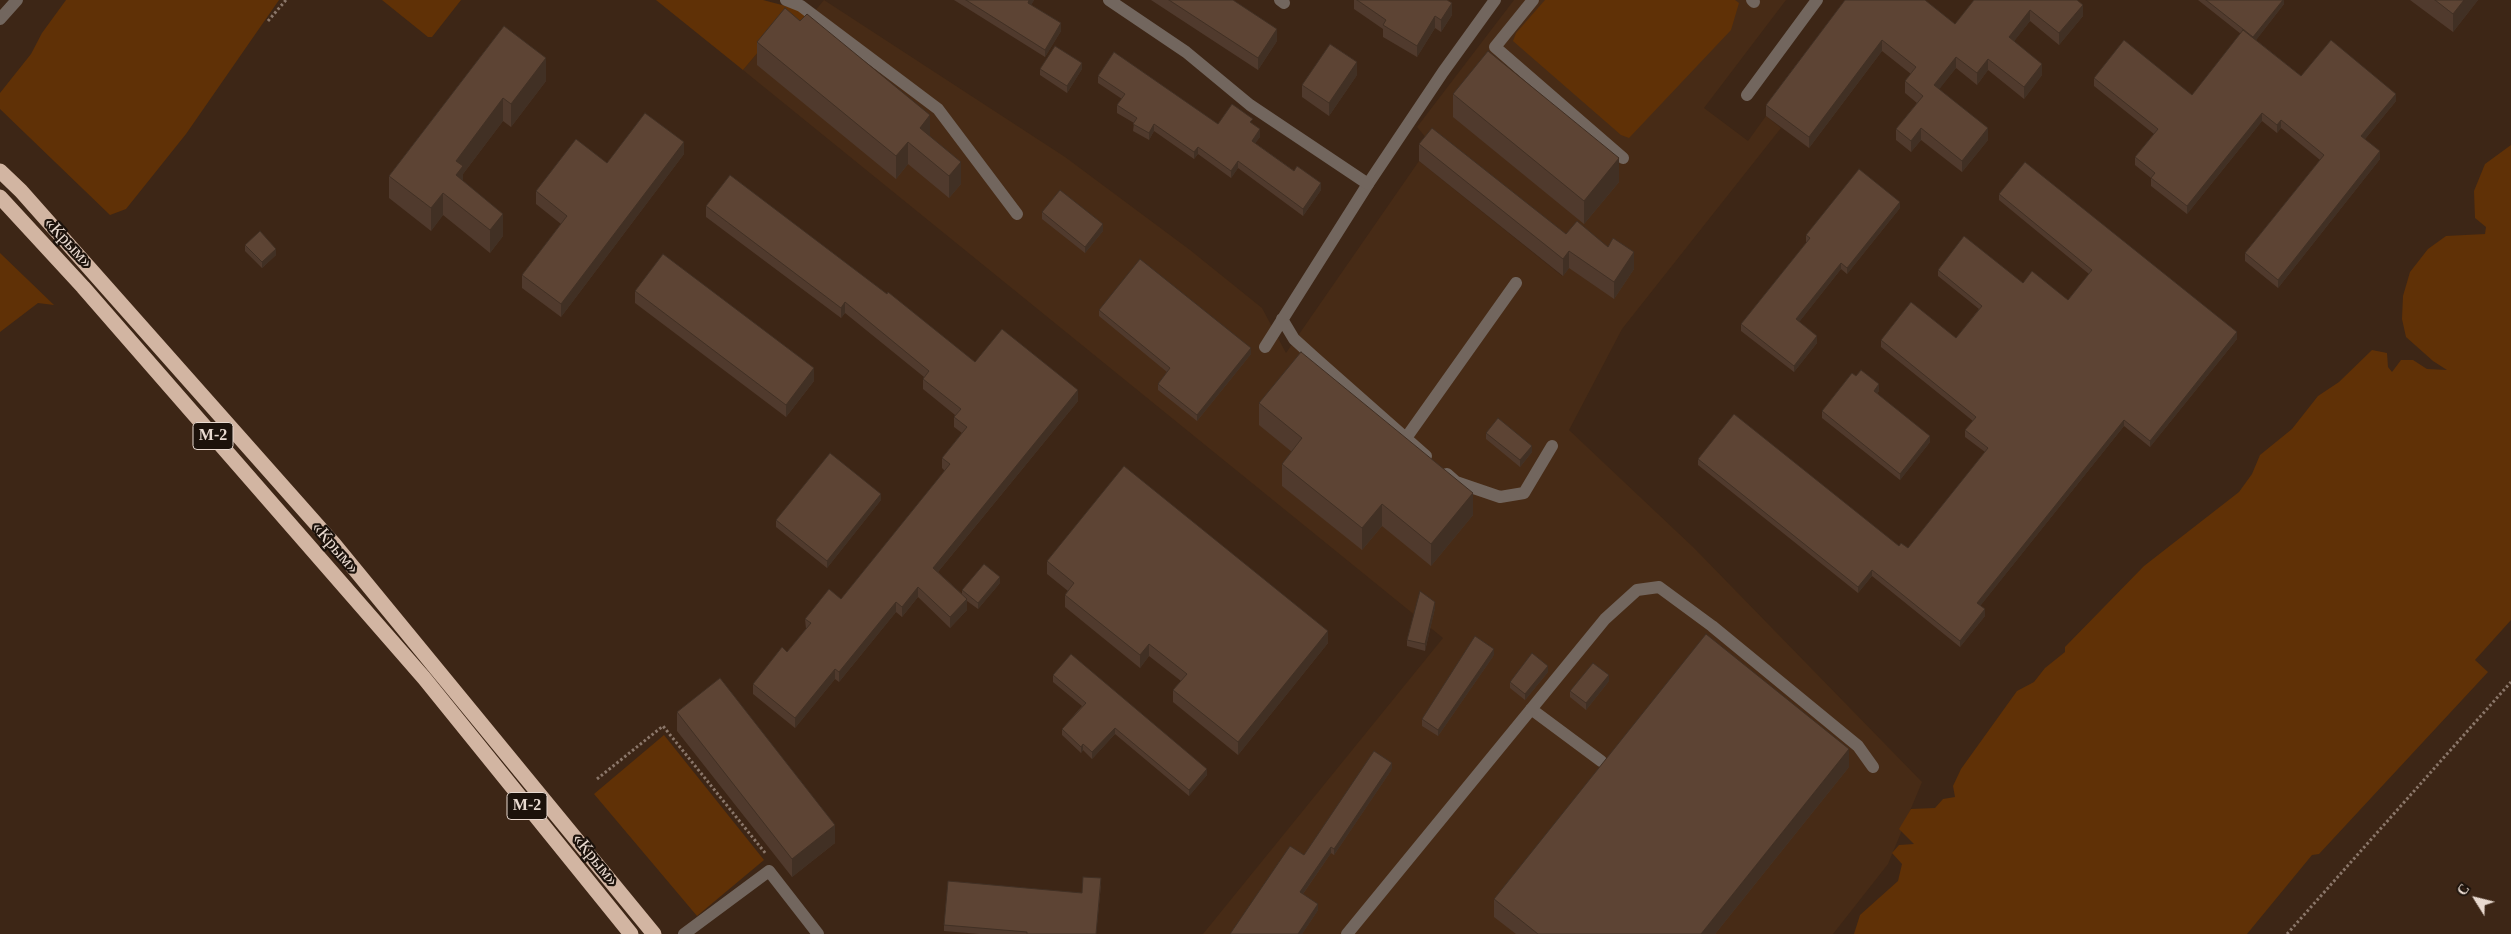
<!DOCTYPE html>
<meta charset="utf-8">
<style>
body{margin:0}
#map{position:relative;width:2511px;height:934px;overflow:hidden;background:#3d2616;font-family:"Times New Roman",serif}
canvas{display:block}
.north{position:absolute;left:2451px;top:874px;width:50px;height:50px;-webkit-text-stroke:4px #1c120b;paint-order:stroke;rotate:306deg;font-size:14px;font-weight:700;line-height:20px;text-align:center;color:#e9dad0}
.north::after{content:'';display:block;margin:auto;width:18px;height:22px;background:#e9dad0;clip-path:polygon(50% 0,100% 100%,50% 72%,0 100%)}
</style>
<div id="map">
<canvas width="2511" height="934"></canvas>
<div class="north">С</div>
</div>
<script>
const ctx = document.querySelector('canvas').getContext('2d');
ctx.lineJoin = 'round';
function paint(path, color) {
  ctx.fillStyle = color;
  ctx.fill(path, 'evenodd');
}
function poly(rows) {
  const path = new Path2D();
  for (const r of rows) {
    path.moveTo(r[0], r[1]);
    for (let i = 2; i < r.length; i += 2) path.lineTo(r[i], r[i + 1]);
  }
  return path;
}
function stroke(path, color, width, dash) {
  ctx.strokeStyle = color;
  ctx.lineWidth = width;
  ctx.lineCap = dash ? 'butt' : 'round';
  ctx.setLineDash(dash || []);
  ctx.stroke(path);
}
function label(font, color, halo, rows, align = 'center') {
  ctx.font = font + ' "Times New Roman",serif';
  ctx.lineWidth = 4.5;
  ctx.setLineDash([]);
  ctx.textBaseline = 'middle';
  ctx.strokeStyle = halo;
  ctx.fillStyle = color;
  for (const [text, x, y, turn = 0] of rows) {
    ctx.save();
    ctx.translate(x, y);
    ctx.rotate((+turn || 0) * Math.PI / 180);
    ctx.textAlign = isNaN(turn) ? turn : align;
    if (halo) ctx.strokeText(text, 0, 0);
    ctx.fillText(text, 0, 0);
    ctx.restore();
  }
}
paint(poly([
 [824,0,1065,157,1190,250,1262,308,1286,353,1419,161,1562,276,1576,259,1432,145,1417,127,1514,0,1786,0,1704,108,1748,141,1766,116,1781,128,1622,329,1569,430,1694,548,1922,782,1888,864,1833,934,1203,934,1443,638,743,70,785,20,809,18]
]), '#472b16');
paint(poly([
 [66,0,279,0,186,134,126,209,110,215,0,109,0,93,31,54,42,33],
 [382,0,461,0,432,37,428,37],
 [656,0,763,0,797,9,809,18,799,31,785,20,743,70],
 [1545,0,1735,0,1739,3,1731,30,1629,138,1621,135,1513,41,1516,33],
 [2511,145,2511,620,2475,660,2488,672,2319,854,2312,855,2247,934,1854,934,1860,915,1898,881,1902,864,1892,853,1899,845,1914,844,1899,829,1911,809,1935,808,1943,799,1955,797,1953,786,1961,769,2017,691,2034,682,2045,668,2065,652,2065,647,2144,566,2239,492,2252,474,2260,455,2292,429,2318,396,2339,382,2372,350,2387,353,2388,367,2392,372,2401,360,2413,360,2427,369,2447,370,2433,361,2406,337,2402,319,2403,296,2410,272,2428,249,2446,236,2485,234,2486,227,2475,218,2474,191,2485,164],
 [0,253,54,305,38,303,0,332],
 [664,735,764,860,697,916,594,794]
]), '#603106');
stroke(poly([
 [268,21,286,0],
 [597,779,663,726,766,854],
 [2287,934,2511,682]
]), '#8b776a', 3, [2.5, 2.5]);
stroke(poly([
 [786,0,801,6,938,109,1017,214],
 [1280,0,1284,3],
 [1533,0,1495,47,1623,158],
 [1752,0,1754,2],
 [1747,95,1817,0],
 [1282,319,1294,339,1315,358,1426,456],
 [1265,347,1368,184],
 [1406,438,1516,283],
 [1447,474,1456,482,1500,497,1524,493,1552,446],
 [1531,709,1601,761],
 [684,934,769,871,818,934],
 [1347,934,1605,619,1637,590,1659,587,1712,626,1858,746,1873,767]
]), '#72665e', 12);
stroke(poly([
 [1109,0,1186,52,1250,105,1368,184,1443,72,1495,0],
 [0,19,17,0]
]), '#72665e', 12);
stroke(poly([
 [0,171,21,191,334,544,654,934],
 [0,197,83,287,424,678,631,934]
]), '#d2b5a2', 15);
paint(poly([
 [954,0,1034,0,1031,5,1061,31,1045,57],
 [1151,0,1233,0,1277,41,1258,70],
 [1354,0,1447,0,1452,15,1441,32,1435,28,1417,57,1383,37,1383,29,1354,9],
 [1845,0,1955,24,1974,0,2083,16,2059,45,2030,21,2014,41,2042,75,2024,99,1988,70,1977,85,1956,68,1939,89,1988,140,1962,172,1921,140,1911,152,1896,140,1896,129,1917,103,1905,93,1905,81,1911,74,1882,51,1809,148,1766,116,1766,105],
 [2198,0,2284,0,2284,4,2256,40,2301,76,2396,101,2365,139,2380,159,2278,288,2245,261,2245,253,2320,160,2281,128,2277,133,2262,121,2187,214,2151,186,2151,178,2135,165,2135,157,2154,134,2094,86,2094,78,2192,95,2241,34],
 [2410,0,2478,0,2453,32],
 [504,26,546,81,511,127,503,121,463,174,463,181,503,236,490,253,443,215,431,231,389,198,389,176],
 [757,42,930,136,961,184,949,198,908,164,896,179,757,65],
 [1040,69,1082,69,1067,93,1040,75],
 [1357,75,1329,116,1302,97,1302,85],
 [1098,76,1218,124,1253,124,1260,137,1255,143,1321,190,1303,216,1238,168,1231,178,1198,154,1194,159,1154,131,1149,140,1133,131,1134,123,1117,113,1117,105,1122,99,1098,83],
 [1453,94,1619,182,1584,224,1453,117],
 [1419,144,1566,234,1634,269,1614,299,1569,268,1563,276,1419,161],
 [684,154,561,317,522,288,522,275,561,224,536,204,536,191,607,163],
 [1999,194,2237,339,2150,447,2124,426,1980,606,1985,616,1960,647,1872,576,1858,593,1698,465,1698,459,1899,546,1908,548,1985,452,1965,437,1965,430,1973,421,1881,347,1881,340,1956,338,1979,309,1938,276,1938,270,2023,283,2068,300,2089,274,1999,200],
 [706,206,975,362,1078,401,938,572,962,594,962,590,1000,583,978,609,967,601,967,610,950,628,918,597,902,617,896,612,839,682,835,679,795,728,753,694,753,684,787,652,806,629,805,619,841,599,945,471,942,468,942,458,962,433,954,427,954,417,955,415,923,389,923,379,924,377,845,313,841,318,706,217],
 [1900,208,1847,274,1841,269,1799,322,1817,343,1794,372,1741,331,1741,324,1807,242,1806,242,1806,235],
 [1042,212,1103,231,1085,253,1042,219],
 [245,245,276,255,262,268,245,251],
 [635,291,814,381,786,417,635,303],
 [1099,310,1251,354,1197,421,1158,390,1158,384,1167,372,1099,316],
 [1856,376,1879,391,1877,393,1930,442,1900,480,1822,418,1822,411],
 [1259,403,1473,515,1431,566,1382,526,1362,550,1282,486,1282,464,1292,452,1259,425],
 [1486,433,1532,452,1520,467,1486,439],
 [881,500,827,568,776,527,776,520],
 [1047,561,1328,643,1238,755,1173,702,1173,690,1181,681,1149,656,1140,668,1065,607,1065,595,1068,591,1047,574],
 [1435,608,1425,651,1407,646,1407,640],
 [1494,655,1438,736,1422,726,1422,719],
 [1548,672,1525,700,1510,688,1510,682],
 [1053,675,1207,775,1189,796,1115,734,1092,759,1083,750,1081,753,1062,735,1062,729,1082,706,1053,682],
 [1609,681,1586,710,1570,697,1570,691],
 [677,712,835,843,792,877,677,731],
 [1849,767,1715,934,1516,934,1494,917,1494,899],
 [1392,769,1334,855,1331,853,1303,894,1318,910,1302,934,1304,855],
 [1101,885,1096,934,979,934,944,931,944,925,1082,893]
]), '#503a2d');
paint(poly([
 [1029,0,1034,0,1028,11,1028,3],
 [2283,0,2284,0,2284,4,2253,44,2253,37],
 [2464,0,2478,0,2453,32,2453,14],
 [1452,3,1452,15,1441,32,1441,20],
 [2083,5,2083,16,2059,45,2059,33],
 [2030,10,2030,21,2009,48,2009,37],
 [1435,16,1435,28,1417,57,1417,46],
 [1061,23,1061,31,1045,57,1045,50],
 [1277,29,1277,41,1258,70,1258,58],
 [1882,40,1882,51,1809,148,1809,137],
 [1956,57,1956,68,1934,96,1934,85],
 [546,58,546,81,511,127,511,104],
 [1988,59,1988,70,1977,85,1977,73],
 [1357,62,1357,75,1329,116,1329,103],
 [1082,63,1082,69,1067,93,1067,86],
 [2042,64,2042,75,2024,99,2024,87],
 [2396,94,2396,101,2361,144,2361,136],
 [503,98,503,121,463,174,463,189,456,198,456,161],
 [2262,113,2262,121,2187,214,2187,206],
 [930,115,930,137,920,128],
 [2281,120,2281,128,2277,133,2277,125],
 [1154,124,1154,131,1149,140,1149,133],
 [1921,128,1921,140,1911,152,1911,141],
 [1988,128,1988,140,1962,172,1962,161],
 [1260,129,1260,137,1252,148,1252,141],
 [684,142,684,154,561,317,561,304],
 [908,142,908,164,896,179,896,156],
 [1198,147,1198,154,1194,159,1194,152],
 [2380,151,2380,159,2278,288,2278,280],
 [1619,158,1619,182,1584,224,1584,201],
 [1238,161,1238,168,1231,178,1231,171],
 [961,162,961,184,949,198,949,176],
 [1321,183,1321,190,1303,216,1303,209],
 [443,193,443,215,431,231,431,208],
 [1900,202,1900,208,1847,274,1847,268],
 [503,214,503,236,490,253,490,230],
 [1103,224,1103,231,1085,253,1085,247],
 [276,249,276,255,262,268,262,262],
 [1569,251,1569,268,1563,276,1563,259],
 [1634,252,1634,269,1614,299,1614,282],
 [1841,263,1841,269,1796,326,1796,319],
 [845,302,845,313,841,318,841,308],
 [2237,332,2237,339,2150,447,2150,441],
 [1817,336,1817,343,1794,372,1794,366],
 [1251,348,1251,354,1197,421,1197,415],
 [814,368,814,381,786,417,786,405],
 [1879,384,1879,391,1874,397,1874,391],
 [1078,390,1078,401,933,578,933,568],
 [2124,420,2124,426,1977,610,1977,603],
 [1930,436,1930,442,1900,480,1900,474],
 [1532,446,1532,452,1520,467,1520,460],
 [1473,493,1473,515,1431,566,1431,544],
 [881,494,881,500,827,568,827,561],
 [1382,504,1382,526,1362,550,1362,528],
 [1872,570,1872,576,1858,593,1858,587],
 [1000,577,1000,583,978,609,978,603],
 [918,587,918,597,902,617,902,607],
 [967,599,967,610,950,628,950,617],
 [896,602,896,612,839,682,839,672],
 [1435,602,1435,608,1425,651,1425,644],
 [1985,609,1985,616,1960,647,1960,641],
 [1328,631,1328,643,1238,755,1238,742],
 [1149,644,1149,656,1140,668,1140,655],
 [1494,649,1494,655,1438,736,1438,730],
 [1548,666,1548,672,1525,700,1525,694],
 [835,669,835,679,795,728,795,718],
 [1609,675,1609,681,1586,710,1586,703],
 [1115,728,1115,734,1092,759,1092,752],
 [1083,744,1083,750,1081,753,1081,747],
 [1849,749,1849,767,1715,934,1701,934],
 [1392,763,1392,769,1334,855,1334,849],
 [1207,769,1207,775,1189,796,1189,790],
 [835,825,835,843,792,877,792,859],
 [1331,847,1331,853,1300,898,1300,892],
 [1318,904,1318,910,1302,934,1298,934]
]), '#413024');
const building = poly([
 [966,0,1029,0,1028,3,1061,23,1045,50,966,0],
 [1169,0,1233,0,1277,29,1258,58,1169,0],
 [1357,0,1447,0,1452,3,1441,20,1435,16,1417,46,1383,25,1386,20,1357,0],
 [1845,0,1925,0,1955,24,1974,0,2077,0,2083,5,2059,33,2030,10,2009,37,2042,64,2024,87,1988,59,1977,73,1956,57,1934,85,1988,128,1962,161,1921,128,1911,141,1896,129,1923,96,1905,81,1916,67,1882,40,1809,137,1766,105,1845,0],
 [2206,0,2283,0,2253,37,2206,0],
 [2435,0,2464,0,2453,14,2435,0],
 [785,8,800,21,807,14,930,115,920,128,961,162,949,176,908,142,896,156,757,42,785,8],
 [504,26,546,58,511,104,503,98,456,161,463,166,456,175,503,214,490,230,443,193,431,208,389,176,504,26],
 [2243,30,2301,76,2331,40,2396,94,2361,136,2380,151,2278,280,2245,253,2324,155,2281,120,2277,125,2262,113,2187,206,2151,178,2155,173,2135,157,2158,129,2094,78,2124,40,2192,95,2243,30],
 [1330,44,1357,62,1329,103,1302,85,1330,44],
 [1055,46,1082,63,1067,86,1040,69,1055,46],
 [1488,51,1619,158,1584,201,1453,94,1488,51],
 [1114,52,1218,124,1232,104,1253,119,1250,122,1260,129,1252,141,1294,171,1297,166,1321,183,1303,209,1238,161,1231,171,1198,147,1194,152,1154,124,1149,133,1133,124,1137,118,1117,105,1125,94,1098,76,1114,52],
 [645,113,684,142,561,304,522,275,567,216,536,191,576,139,607,163,645,113],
 [1432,128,1566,234,1577,221,1608,247,1613,238,1634,252,1614,282,1569,251,1563,259,1419,144,1432,128],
 [2025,162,2237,332,2150,441,2124,420,1977,603,1985,609,1960,641,1872,570,1858,587,1698,459,1734,414,1899,546,1901,543,1908,548,1988,448,1965,430,1976,417,1881,340,1911,302,1956,338,1982,306,1938,270,1964,236,2023,283,2032,271,2068,300,2092,270,1999,194,2025,162],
 [1859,169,1900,202,1847,268,1841,263,1796,319,1817,336,1794,366,1741,324,1810,238,1806,235,1859,169],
 [730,175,887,294,888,292,975,362,1002,329,1078,390,933,568,967,599,950,617,918,587,902,607,896,602,839,672,835,669,795,718,753,684,782,647,787,652,811,623,805,619,829,589,841,599,950,464,942,458,967,427,954,417,961,409,923,379,929,371,845,302,841,308,706,206,730,175],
 [1060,190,1103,224,1085,247,1042,212,1060,190],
 [260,231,276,249,262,262,245,245,260,231],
 [663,254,814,368,786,405,635,291,663,254],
 [1140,259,1251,348,1197,415,1158,384,1170,368,1099,310,1140,259],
 [1301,352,1473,493,1431,544,1382,504,1362,528,1282,464,1302,438,1259,403,1301,352],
 [1861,370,1879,384,1874,391,1930,436,1900,474,1822,411,1852,373,1856,376,1861,370],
 [1498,418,1532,446,1520,460,1486,433,1498,418],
 [830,453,881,494,827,561,776,520,830,453],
 [1124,466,1328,631,1238,742,1173,690,1187,674,1149,644,1140,655,1065,595,1074,583,1047,561,1124,466],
 [984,564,1000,577,978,603,962,590,984,564],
 [1420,591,1435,602,1425,644,1407,640,1420,591],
 [1706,634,1849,749,1701,934,1538,934,1494,899,1706,634],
 [1475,636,1494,649,1438,730,1422,719,1475,636],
 [1532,653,1548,666,1525,694,1510,682,1532,653],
 [1071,654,1207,769,1189,790,1115,728,1092,752,1083,744,1081,747,1062,729,1086,703,1053,675,1071,654],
 [1593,663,1609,675,1586,703,1570,691,1593,663],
 [720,678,835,825,792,859,677,712,720,678],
 [1374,751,1392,763,1334,849,1331,847,1300,892,1318,904,1298,934,1230,934,1290,846,1304,855,1374,751],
 [1083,877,1101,878,1096,934,1027,934,1027,932,944,925,948,881,1082,893,1083,877]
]);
paint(building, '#5d4434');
stroke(building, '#413024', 1);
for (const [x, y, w] of [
 [213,436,40],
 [527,806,40]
]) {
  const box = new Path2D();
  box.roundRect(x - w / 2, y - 13.5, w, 27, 4);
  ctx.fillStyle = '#1c120b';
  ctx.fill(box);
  stroke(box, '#e9dad0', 1);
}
label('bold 16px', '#e9dad0', null, [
 ["М-2",213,436],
 ["М-2",527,806]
]);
label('18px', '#e9dad0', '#1c120b', [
 ["«Крым»",68,243,47],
 ["«Крым»",335,548,49],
 ["«Крым»",595,860,51]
]);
</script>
